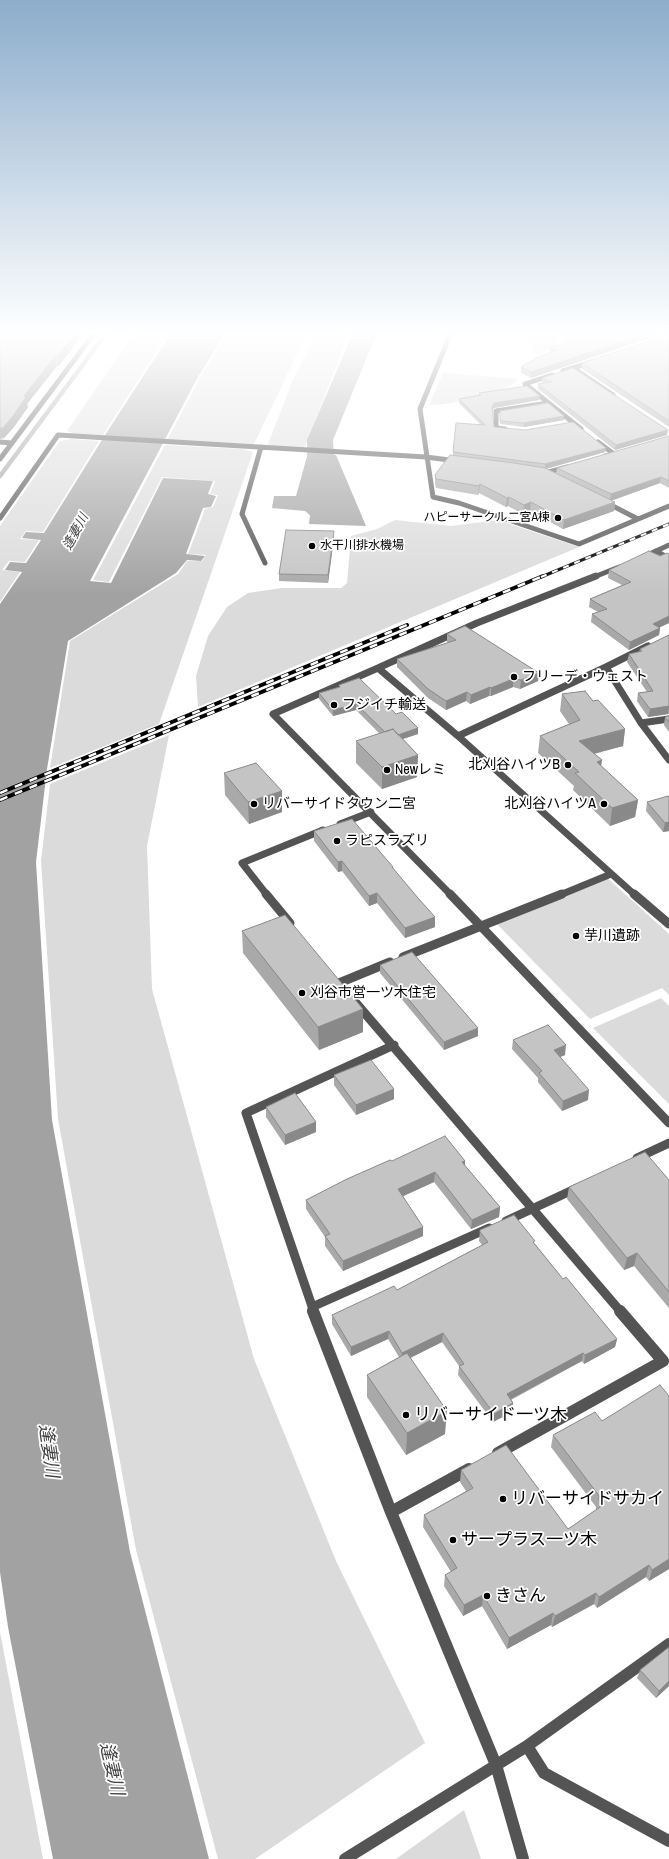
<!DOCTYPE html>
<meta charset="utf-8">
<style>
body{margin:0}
canvas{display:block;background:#fff}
</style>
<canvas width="669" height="1859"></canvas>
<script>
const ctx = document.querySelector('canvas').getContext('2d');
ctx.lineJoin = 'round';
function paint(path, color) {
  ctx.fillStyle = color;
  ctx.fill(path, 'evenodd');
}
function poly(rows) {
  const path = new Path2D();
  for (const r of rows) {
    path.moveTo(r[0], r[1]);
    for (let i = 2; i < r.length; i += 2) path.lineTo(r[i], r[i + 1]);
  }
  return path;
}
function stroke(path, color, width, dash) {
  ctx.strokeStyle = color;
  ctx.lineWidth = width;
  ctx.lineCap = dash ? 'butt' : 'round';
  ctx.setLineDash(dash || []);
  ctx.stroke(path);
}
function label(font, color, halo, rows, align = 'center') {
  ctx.font = font + ' "Archivo Narrow","Noto Sans JP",sans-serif';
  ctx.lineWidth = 3.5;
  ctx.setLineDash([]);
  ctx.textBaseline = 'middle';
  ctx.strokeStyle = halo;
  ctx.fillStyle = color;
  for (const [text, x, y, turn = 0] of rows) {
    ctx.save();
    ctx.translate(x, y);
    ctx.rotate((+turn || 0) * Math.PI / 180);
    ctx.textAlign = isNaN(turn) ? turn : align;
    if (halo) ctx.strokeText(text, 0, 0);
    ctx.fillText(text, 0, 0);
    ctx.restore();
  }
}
paint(poly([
 [133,335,167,335,103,435,75,434,67,431],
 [226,335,306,335,254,444,167,440,200,378],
 [315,335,348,335,305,447,273,446,268,444,292,382],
 [518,335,555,335,559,343,549,350,537,355,532,354,531,341],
 [443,373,518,379,514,383,499,391,469,400,444,404,429,405],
 [71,439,99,441,43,532,26,531,20,539,39,540,25,562,9,561,2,570,20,572,0,602,0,526,60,441],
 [165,445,242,449,253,452,159,724,50,768,70,641,178,574,187,561,202,561,206,555,188,554,205,509,213,507,218,495,210,494,215,481,162,477,109,582,93,580],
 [395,520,451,526,498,520,579,547,198,707,196,676,208,636,227,607,248,593,282,588,341,588,347,583,351,536,377,529],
 [169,735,147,846,152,989,254,1359,336,1561,425,1743,255,1859,218,1859,136,1550,58,1119,41,861,50,784],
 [605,876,669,934,669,995,662,988,590,1019,494,921],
 [661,998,669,1006,669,1104,593,1028],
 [0,1632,43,1859,0,1859],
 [464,1810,481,1859,396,1859]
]), '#dbdbdb');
paint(poly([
 [170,335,224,335,198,377,90,581,111,583,163,478,213,481,208,494,216,496,211,507,203,508,186,554,205,556,201,561,187,560,176,573,68,641,47,769,36,862,52,1120,130,1552,209,1859,53,1859,8,1627,0,1572,0,604,22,572,5,570,10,562,26,563,41,540,22,538,26,532,44,533,105,435],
 [308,453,336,455,366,526,309,524,310,515,305,511,272,508,274,496,296,496]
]), '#a2a2a2');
stroke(poly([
 [0,476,105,335]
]), '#a2a2a2', 4.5);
paint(poly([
 [352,335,376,335,333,440,338,513,333,519,323,522,313,519,308,513,307,440,352,335]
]), '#a2a2a2');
stroke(poly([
 [450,335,420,409,433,497,459,503,579,544,669,506],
 [573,368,613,395],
 [563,371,592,362],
 [552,375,525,384,581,429],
 [505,429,496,428,496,411,548,403],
 [0,442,12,443],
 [598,442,614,454,605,456],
 [261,447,242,514,265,563],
 [0,459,93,335],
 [545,473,567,467],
 [605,502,638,519],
 [0,518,58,435,426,457,457,461],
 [643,557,656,551,669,558],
 [594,577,619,567]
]), '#545454', 5);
stroke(poly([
 [648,646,606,667,641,723,669,760],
 [378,668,477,623,596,576],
 [641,723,669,719],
 [458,736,606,667],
 [340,824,371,812],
 [267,895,242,863,323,830],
 [451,895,273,714,378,668,458,736,635,895],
 [560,895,611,874]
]), '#545454', 7);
stroke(poly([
 [266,894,290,923],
 [450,894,669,1123],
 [634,894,669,924],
 [403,957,562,894],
 [339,983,390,962],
 [356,1003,621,1312],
 [637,1158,669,1143],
 [506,1221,577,1188],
 [312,1307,489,1228],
 [314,1312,246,1113,394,1045]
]), '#545454', 9);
stroke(poly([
 [313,1311,391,1512,496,1765,523,1859],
 [498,1453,663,1361,620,1311],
 [391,1512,469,1469],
 [527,1746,544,1773,669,1841],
 [345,1859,527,1746,669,1644]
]), '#545454', 12);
stroke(poly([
 [656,551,669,545]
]), '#545454', 5);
const railFar1 = poly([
 [541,577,669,524]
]);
const rail = poly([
 [0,793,407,625],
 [0,800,543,576]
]);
stroke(railFar1, '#000', 3);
stroke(rail, '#000', 4);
stroke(railFar1, '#fff', 2, [6]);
stroke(rail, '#fff', 2.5, [8]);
paint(poly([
 [0,335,82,335,59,366,57,366,27,404,28,407,14,427,4,438],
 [560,335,658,335,531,378,521,373,521,367,550,352,550,348,567,342],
 [669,335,669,427,582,369,582,363],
 [542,378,667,435,615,450,538,389,538,384,544,383,542,383],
 [479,393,539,400,494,408,493,410,494,427,605,452,546,469,556,474,557,468,669,436,669,488,660,483,611,501,615,502,614,511,563,529,530,511,523,514,508,506,506,507,479,493,478,495,436,488,435,484,435,475,453,455,453,452,480,424,459,403,459,399,479,395],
 [500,414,564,416,564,420,524,427,500,424],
 [334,538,328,583,279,581,279,574],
 [669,554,669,623,660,627,659,635,629,650,591,622,592,614,598,612,589,607,590,599,622,585,608,578,609,570],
 [447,634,539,673,538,681,520,689,513,687,491,696,489,696,470,704,466,701,446,710,428,698,397,667,397,659,448,643,447,642],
 [669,635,669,714,648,717,637,701,638,693,647,692,627,662,629,654,639,652,640,649],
 [339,685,396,714,418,734,403,739,418,755,417,777,382,789,356,763,356,741,380,734,356,710,333,716,319,699,319,693,339,687],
 [562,694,593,701,625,729,623,746,594,754,602,760,601,766,638,800,635,817,610,826,573,790,574,786,538,753,540,736,569,724,560,711],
 [669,716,669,732,664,725,665,717],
 [224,773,282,791,282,812,249,824,225,795],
 [669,797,669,831,663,832,646,811,647,802],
 [314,831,393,867,393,869,435,927,405,938,377,903,369,906,342,871,338,872,314,841],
 [242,931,363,1032,319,1050,243,953],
 [380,965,478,1036,444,1050,380,973],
 [513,1040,565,1055,560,1057,588,1100,562,1111,538,1082,538,1078,512,1049],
 [334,1075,394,1089,394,1099,356,1115,334,1085],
 [266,1107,316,1122,316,1132,285,1145,266,1117],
 [392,1161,465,1161,465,1166,500,1207,499,1217,471,1229,434,1182,403,1196,423,1236,343,1271,325,1246,325,1237,306,1209,306,1200],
 [669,1180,669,1308,634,1266,624,1270,567,1199,569,1187],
 [480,1230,535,1244,563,1279,617,1339,615,1347,584,1364,582,1361,511,1400,513,1403,512,1412,493,1422,458,1375,459,1366,442,1342,410,1358,445,1434,406,1455,367,1397,367,1375,399,1357,388,1339,351,1356,332,1324,332,1315,397,1290,482,1245,479,1241],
 [553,1435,669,1569,649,1581,646,1577,597,1608,594,1604,552,1627,551,1625,507,1649,482,1606,463,1616,444,1586,445,1575,451,1572,423,1527,424,1515,466,1491,460,1482,461,1470,568,1529,596,1510,596,1507,551,1447],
 [640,1670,669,1686,656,1698,637,1678]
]), '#a9a9a9');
paint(poly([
 [74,335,82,335,59,366,58,356],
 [642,335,658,335,531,378,531,372],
 [55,356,57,366,27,404,28,407,14,427,4,438,0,439,0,428],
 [540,396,539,400,494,408,492,411,492,407,494,403],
 [564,416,564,420,524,427,524,423],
 [668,430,667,435,615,450,616,445],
 [606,448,605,452,545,469,545,464],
 [661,477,660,483,610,501,611,494],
 [480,484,479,493,478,495,479,486],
 [509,497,508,506,506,507,507,498],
 [531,502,530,511,523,514,524,505],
 [615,502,614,511,563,529,564,520],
 [334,531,334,538,328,583,328,575],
 [669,616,669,623,652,631,653,624],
 [660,628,659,635,629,650,630,642],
 [539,673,538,681,520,689,521,680],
 [513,679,513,687,491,696,491,688],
 [490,687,489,696,470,704,471,695],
 [467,692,466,701,446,710,446,701],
 [356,704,356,710,333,716,333,710],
 [669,706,668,714,648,717,650,709],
 [418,728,418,734,390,743,390,737],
 [625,729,623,746,577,758,579,741],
 [418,755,417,777,382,789,382,767],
 [602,760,599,777,597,762],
 [282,791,282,812,249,824,248,802],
 [638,800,635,817,610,826,612,808],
 [669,822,669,831,663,832,665,823],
 [342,861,342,871,338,872,338,862],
 [377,893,377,903,369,906,369,896],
 [435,917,435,927,405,938,405,928],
 [363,1009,363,1032,319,1050,318,1027],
 [478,1028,478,1036,444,1050,444,1042],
 [566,1045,565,1055,553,1060,554,1050],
 [394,1089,394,1099,356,1115,356,1105],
 [589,1090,588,1100,562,1111,563,1101],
 [316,1122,316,1132,285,1145,285,1135],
 [465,1161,465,1170,462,1162],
 [435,1172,434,1182,397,1199,398,1189],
 [500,1207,499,1217,471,1229,472,1220],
 [423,1227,423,1236,343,1271,343,1261],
 [637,1253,634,1266,624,1270,627,1258],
 [389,1331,388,1339,351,1356,351,1347],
 [443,1333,442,1342,402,1362,402,1353],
 [617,1339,615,1347,584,1364,585,1355],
 [583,1353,582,1361,505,1402,507,1394],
 [513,1403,512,1412,493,1422,494,1414],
 [447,1411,445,1434,406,1455,407,1433],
 [669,1559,669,1569,649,1581,652,1570],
 [649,1565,646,1577,597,1608,599,1597],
 [596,1593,594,1604,552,1627,555,1616],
 [483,1595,482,1606,463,1616,464,1605],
 [553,1613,551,1625,507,1649,509,1638],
 [669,1681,669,1686,656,1698,659,1691]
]), '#898989');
const building = poly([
 [0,335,74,335,58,356,55,356,24,396,26,397,13,416,3,428,0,428,0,335],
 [566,335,642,335,531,372,521,367,540,356,557,350,550,348,571,341,566,335],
 [667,335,669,335,669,421,582,363,667,335],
 [573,368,668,430,616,445,538,384,552,382,542,378,573,368],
 [527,386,540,396,494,403,492,407,494,427,525,430,573,422,606,448,545,464,453,452,456,423,485,425,459,399,481,395,479,393,527,386],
 [548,403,564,416,524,423,500,421,500,411,548,403],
 [669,436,669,481,661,477,611,494,557,468,669,436],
 [450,455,514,463,545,468,615,502,564,520,531,502,524,505,509,497,507,498,480,484,479,486,436,479,435,475,450,455],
 [286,530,334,531,328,575,279,574,286,530],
 [649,551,660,556,667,553,669,554,669,616,653,624,660,628,630,642,592,614,607,609,590,599,631,582,609,570,649,551],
 [465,626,539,673,521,680,513,679,491,688,490,687,471,695,467,692,446,701,428,689,397,659,456,640,447,634,465,626],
 [669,635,669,706,650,709,638,693,653,691,629,654,642,651,640,649,669,635],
 [359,678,396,714,402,712,418,728,398,735,393,729,385,732,356,704,333,710,319,693,340,687,339,685,359,678],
 [585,691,593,701,598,700,625,729,579,741,602,760,597,762,638,800,612,808,575,773,579,772,540,736,580,720,562,694,585,691],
 [669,716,669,722,665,717,669,716],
 [393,729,418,755,382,767,356,741,393,729],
 [256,763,282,791,248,802,224,773,256,763],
 [668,796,669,797,669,822,665,823,647,802,668,796],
 [352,819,393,867,392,867,418,898,435,917,405,928,377,893,369,896,342,861,338,862,314,831,352,819],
 [285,915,363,1009,318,1027,242,931,285,915],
 [412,952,478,1028,444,1042,380,965,412,952],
 [548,1025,566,1045,554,1050,589,1090,563,1101,539,1073,542,1071,513,1040,548,1025],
 [371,1060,394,1089,356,1105,334,1075,371,1060],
 [295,1093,316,1122,285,1135,266,1107,295,1093],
 [445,1136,465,1161,462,1162,500,1207,472,1220,435,1172,398,1189,423,1227,343,1261,325,1236,330,1234,306,1200,347,1179,390,1160,392,1161,445,1136],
 [645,1152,669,1180,669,1292,637,1253,627,1258,569,1187,645,1152],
 [514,1215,535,1241,533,1242,563,1279,566,1277,617,1339,585,1355,583,1353,507,1394,513,1403,494,1414,459,1366,464,1364,443,1333,402,1353,389,1331,351,1347,332,1315,394,1286,397,1290,488,1242,480,1232,480,1230,514,1215],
 [407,1353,447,1411,407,1433,367,1375,407,1353],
 [660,1385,669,1396,669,1559,652,1570,649,1565,599,1597,596,1593,555,1616,553,1613,509,1638,483,1595,464,1605,445,1575,457,1568,424,1515,473,1488,461,1470,506,1445,568,1529,603,1505,598,1498,600,1497,553,1435,595,1412,602,1421,660,1385],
 [669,1647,669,1681,659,1691,640,1670,669,1647]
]);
paint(building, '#c4c4c4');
stroke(building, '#898989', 1);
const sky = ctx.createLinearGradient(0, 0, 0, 595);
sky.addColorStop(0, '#8cadcc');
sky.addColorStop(0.56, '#fff');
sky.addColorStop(1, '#ffffff00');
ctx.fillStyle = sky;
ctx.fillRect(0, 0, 669, 595);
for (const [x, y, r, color] of [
 [558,518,4,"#000"],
 [312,546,4,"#000"],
 [514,677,4,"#000"],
 [334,705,4,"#000"],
 [568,765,4,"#000"],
 [387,770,4,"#000"],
 [254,804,4,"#000"],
 [604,804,4,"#000"],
 [337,841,4,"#000"],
 [576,936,4,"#000"],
 [302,993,4,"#000"],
 [406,1415,4,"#000"],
 [503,1499,4,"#000"],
 [453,1540,4,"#000"],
 [487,1596,4,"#000"]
]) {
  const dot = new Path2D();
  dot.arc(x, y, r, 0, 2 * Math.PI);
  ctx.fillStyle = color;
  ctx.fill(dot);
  stroke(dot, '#fff', 1.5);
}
label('12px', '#000', '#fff', [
 ["ハピーサークル二宮A棟",550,518],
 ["水干川排水機場",320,546,"left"]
], 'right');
label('italic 13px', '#434343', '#fff', [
 ["逢妻川",76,532,-62]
]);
label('14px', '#000', '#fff', [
 ["フリーデ・ウェスト",522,677],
 ["フジイチ輸送",342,705],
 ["北刈谷ハイツB",560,765,"right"],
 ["Newレミ",395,770],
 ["リバーサイドタウン二宮",262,804],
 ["北刈谷ハイツA",596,804,"right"],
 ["ラピスラズリ",345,841],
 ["芋川遺跡",584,936],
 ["刈谷市営一ツ木住宅",310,993]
], 'left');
label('17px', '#000', '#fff', [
 ["リバーサイド一ツ木",414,1415],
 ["リバーサイドサカイ",511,1499],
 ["サープラス一ツ木",461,1540],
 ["きさん",495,1596]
], 'left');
label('italic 18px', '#434343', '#fff', [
 ["逢妻川",48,1451,82],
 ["逢妻川",111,1769,77]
]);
</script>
